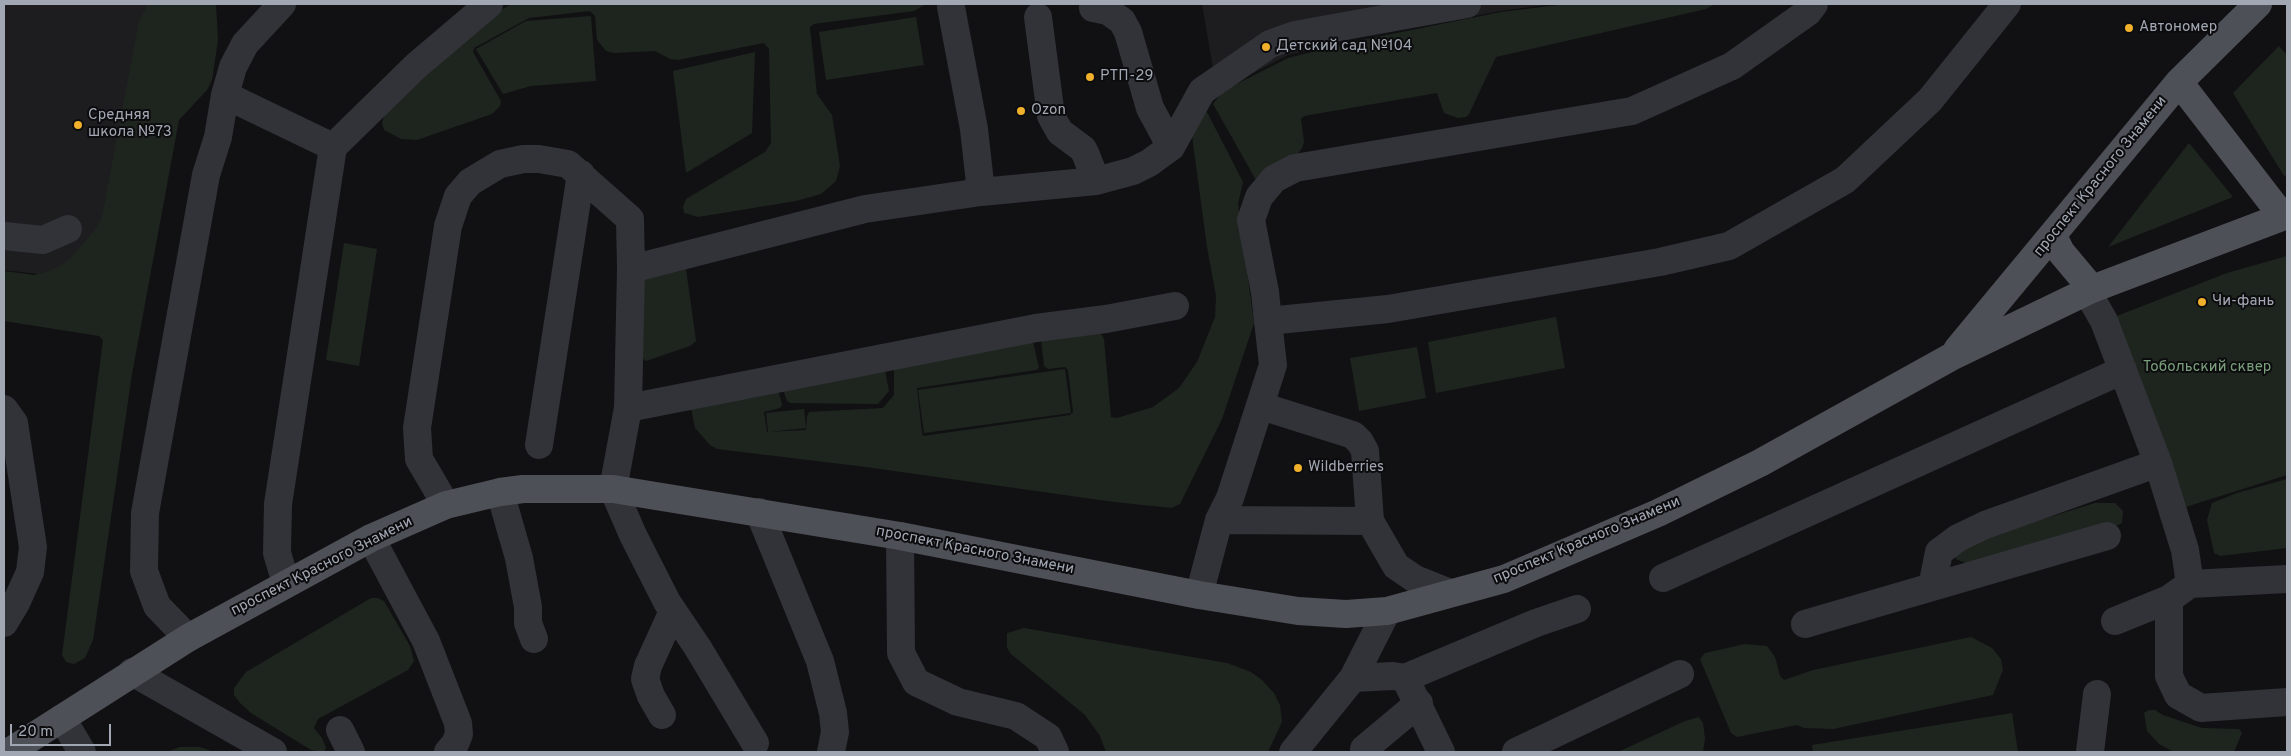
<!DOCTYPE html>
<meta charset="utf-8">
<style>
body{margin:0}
#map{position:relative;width:2291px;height:756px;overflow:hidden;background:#111113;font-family:Overpass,sans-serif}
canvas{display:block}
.frame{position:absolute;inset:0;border:5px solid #a2a8b3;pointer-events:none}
.scale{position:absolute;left:10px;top:724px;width:101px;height:22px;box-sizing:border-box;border:2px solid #a2a8b3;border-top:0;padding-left:6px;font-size:15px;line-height:18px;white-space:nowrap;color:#a2a8b3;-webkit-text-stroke:4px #0c0c0e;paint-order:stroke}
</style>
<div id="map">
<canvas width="2291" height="756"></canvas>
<div class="frame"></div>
<div class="scale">20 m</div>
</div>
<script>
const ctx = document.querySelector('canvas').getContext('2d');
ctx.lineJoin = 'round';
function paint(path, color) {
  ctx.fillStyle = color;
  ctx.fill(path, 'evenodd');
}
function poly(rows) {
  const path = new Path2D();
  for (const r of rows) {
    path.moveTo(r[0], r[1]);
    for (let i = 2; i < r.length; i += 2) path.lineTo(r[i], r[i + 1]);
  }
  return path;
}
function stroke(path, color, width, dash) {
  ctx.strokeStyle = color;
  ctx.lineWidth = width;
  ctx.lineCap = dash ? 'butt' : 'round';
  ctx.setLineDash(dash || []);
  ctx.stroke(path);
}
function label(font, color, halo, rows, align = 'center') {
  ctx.font = font + ' Overpass,sans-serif';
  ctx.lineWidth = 4;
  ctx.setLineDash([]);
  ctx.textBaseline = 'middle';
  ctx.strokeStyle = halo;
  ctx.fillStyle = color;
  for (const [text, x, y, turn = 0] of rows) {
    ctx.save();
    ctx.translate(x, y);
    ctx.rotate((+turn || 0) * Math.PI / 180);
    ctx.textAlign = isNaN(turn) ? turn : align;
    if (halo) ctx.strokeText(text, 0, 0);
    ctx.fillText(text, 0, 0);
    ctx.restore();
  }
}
paint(poly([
 [4,4,178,4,99,281,4,270],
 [1202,4,1553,4,1500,11,1357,38,1288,55,1222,89,1215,80]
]), '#1d1d20');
paint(poly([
 [148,4,216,4,218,40,212,80,207,90,179,120,132,374,93,640,85,658,74,664,66,662,62,655,103,340,99,336,4,321,4,271,34,275,52,270,69,260,95,230,102,217,139,21],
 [512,4,926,4,914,11,814,24,810,27,817,94,832,115,840,166,836,181,821,194,796,201,698,217,684,213,683,207,686,199,765,152,771,143,769,49,764,43,678,60,670,59,655,51,614,53,606,51,597,40,595,16,590,11,529,18,474,48,473,52,501,101,500,106,492,114,417,140,401,139,384,130,382,123,384,116,423,71,500,10],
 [1567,4,1715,4,1706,9,1496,57,1469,114,1466,117,1458,118,1444,113,1437,93,1304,116,1301,119,1304,142,1302,148,1296,156,1256,180,1213,104,1223,91,1288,58,1357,41,1501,12],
 [591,16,596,81,531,86,503,94,476,49,526,21],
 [916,17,924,65,826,80,819,32],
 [2279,46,2287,55,2287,175,2284,176,2233,93],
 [755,52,752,133,686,173,673,71],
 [1207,112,1243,182,1238,204,1254,323,1222,419,1180,504,1172,508,1114,502,866,467,717,449,710,445,695,428,690,403,777,385,782,405,780,408,764,412,767,432,806,430,807,417,809,412,883,408,894,395,894,369,1033,341,1039,368,1036,370,917,388,922,433,923,436,1070,415,1073,412,1068,370,1065,367,1048,369,1044,366,1041,340,1096,332,1102,335,1104,339,1111,417,1117,418,1153,407,1179,388,1197,362,1215,317,1216,296,1207,247,1192,136,1204,113],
 [2189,143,2233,197,2108,247],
 [344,243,377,249,359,366,326,360],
 [2287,256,2287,475,2173,511,2104,321,2227,273],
 [686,269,696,341,690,346,646,361,639,356,640,281,647,273],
 [1556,317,1565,368,1436,393,1428,342],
 [1417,347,1426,398,1359,411,1350,358],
 [1065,369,1071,413,924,433,918,390],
 [885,370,889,391,878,404,790,403,787,401,782,386],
 [804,409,806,428,768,432,766,413],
 [2287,479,2287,548,2220,556,2214,553,2207,520,2212,503,2237,493],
 [2095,503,2115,503,2123,511,2122,523,2109,530,1968,564,1956,559,1954,554,1966,543],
 [371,598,378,598,384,601,410,646,414,661,408,670,318,719,314,728,322,738,326,748,324,752,311,750,251,713,240,703,234,695,234,688,246,672],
 [1024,628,1227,663,1251,672,1262,680,1274,693,1280,705,1282,722,1268,752,1106,752,1100,736,1085,715,1011,654,1007,648,1007,633],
 [1971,637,1992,648,2001,659,2003,670,1993,695,1833,729,1804,728,1797,725,1737,737,1731,733,1700,659,1705,653,1745,644,1767,646,1775,657,1780,676,1784,680,1813,670],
 [2149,710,2155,710,2163,715,2202,728,2239,729,2242,733,2234,752,2174,752,2159,744,2147,731,2144,713],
 [2012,713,2018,752,1813,752,1812,745],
 [1699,717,1703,723,1705,739,1703,752,1618,752,1685,721],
 [180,747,200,747,214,752,166,752]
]), '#1e251e');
stroke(poly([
 [951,7,974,129,981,192],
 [1093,8,1108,11,1122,21,1128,32,1150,108,1171,147],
 [1038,17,1051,116,1060,132,1083,149,1086,155,1096,181],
 [225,95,333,147],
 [4,236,43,240,68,229],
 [2087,291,2104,321,2158,463,2185,550,2190,584],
 [1268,321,1265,292,1251,220,1259,197,1274,179,1295,168,1632,111,1732,66,1808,12,1814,4],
 [628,408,1036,328,1106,319,1175,306],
 [4,409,14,423,33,547,30,572,16,603,4,623],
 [539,445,581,174],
 [500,492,519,558,528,607,528,623,534,639],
 [446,505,419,459,417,428,448,226,458,196,470,182,500,164,523,159,539,159,568,164,630,219,631,269],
 [759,512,820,661,833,713,835,732,831,752],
 [1219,520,1370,521,1365,451,1360,442,1353,435,1261,406],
 [1370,521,1396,566,1415,579,1450,593],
 [900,536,901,653,916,682,958,702,1016,716,1048,737,1055,752],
 [371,538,426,641,458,723,459,734,455,744,448,752],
 [1663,578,2123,370],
 [286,583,277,553,278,504,333,147,416,66,489,4],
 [1932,587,1939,552,1958,538,1985,525,2158,463],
 [1199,595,1219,520,1230,498,1273,365,1268,321,1388,309,1660,262,1729,246,1845,180,1930,100,2007,4],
 [2169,599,2169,676,2178,695,2201,708,2287,702],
 [2115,621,2169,599,2190,584,2287,579],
 [1805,624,2107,536],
 [188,638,157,606,144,571,145,513,206,175,218,137,225,95,233,67,245,44,282,4],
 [132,672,273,752],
 [1353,678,1393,676,1405,678,1441,752],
 [1405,678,1536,623,1577,609],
 [662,715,651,696,645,679,648,666,673,611],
 [62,718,82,752],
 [340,730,351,752],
 [755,743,698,648,667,602,633,535,613,489,628,408,631,269,865,209,981,192,1096,181,1133,171,1149,163,1171,147,1202,91,1270,44,1295,35,1467,4],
 [1364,749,1419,703],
 [1293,752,1353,678,1387,611],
 [1516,752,1680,674],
 [2090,752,2097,694]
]), '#323338', 28);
stroke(poly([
 [2179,82,2283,217],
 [2053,236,2061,252,2092,289],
 [1957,350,2179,82,2258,4],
 [9,752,188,638,371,538,446,505,500,492,523,489,613,489,900,536,1199,595,1298,611,1346,614,1387,611,1504,579,1658,513,1760,463,1951,357,2092,289,2287,215]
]), '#4e5057', 28);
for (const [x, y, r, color] of [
 [2129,28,5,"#f1b02b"],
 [1266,47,5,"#f1b02b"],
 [1090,77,5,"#f1b02b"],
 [1021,111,5,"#f1b02b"],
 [78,125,5,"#f1b02b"],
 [2202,302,5,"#f1b02b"],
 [1298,468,5,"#f1b02b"]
]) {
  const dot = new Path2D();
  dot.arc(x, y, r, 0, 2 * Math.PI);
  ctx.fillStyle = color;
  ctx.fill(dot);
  stroke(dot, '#0c0c0e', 2);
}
label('15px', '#a2a8b3', '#0c0c0e', [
 ["Автономер",2139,28],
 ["Детский сад №104",1276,47],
 ["РТП-29",1100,77],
 ["Ozon",1031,111],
 ["Средняя",88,116],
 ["школа №73",88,133],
 ["Чи-фань",2212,302],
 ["Wildberries",1308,468]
], 'left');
label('15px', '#a2a8b3', '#0c0c0e', [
 ["проспект Красного Знамени",2101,177,-51],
 ["проспект Красного Знамени",1587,541,-23],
 ["проспект Красного Знамени",975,551,11],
 ["проспект Красного Знамени",322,567,-27]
]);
label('15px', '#799f7c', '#0c0c0e', [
 ["Тобольский сквер",2207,368]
]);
</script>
